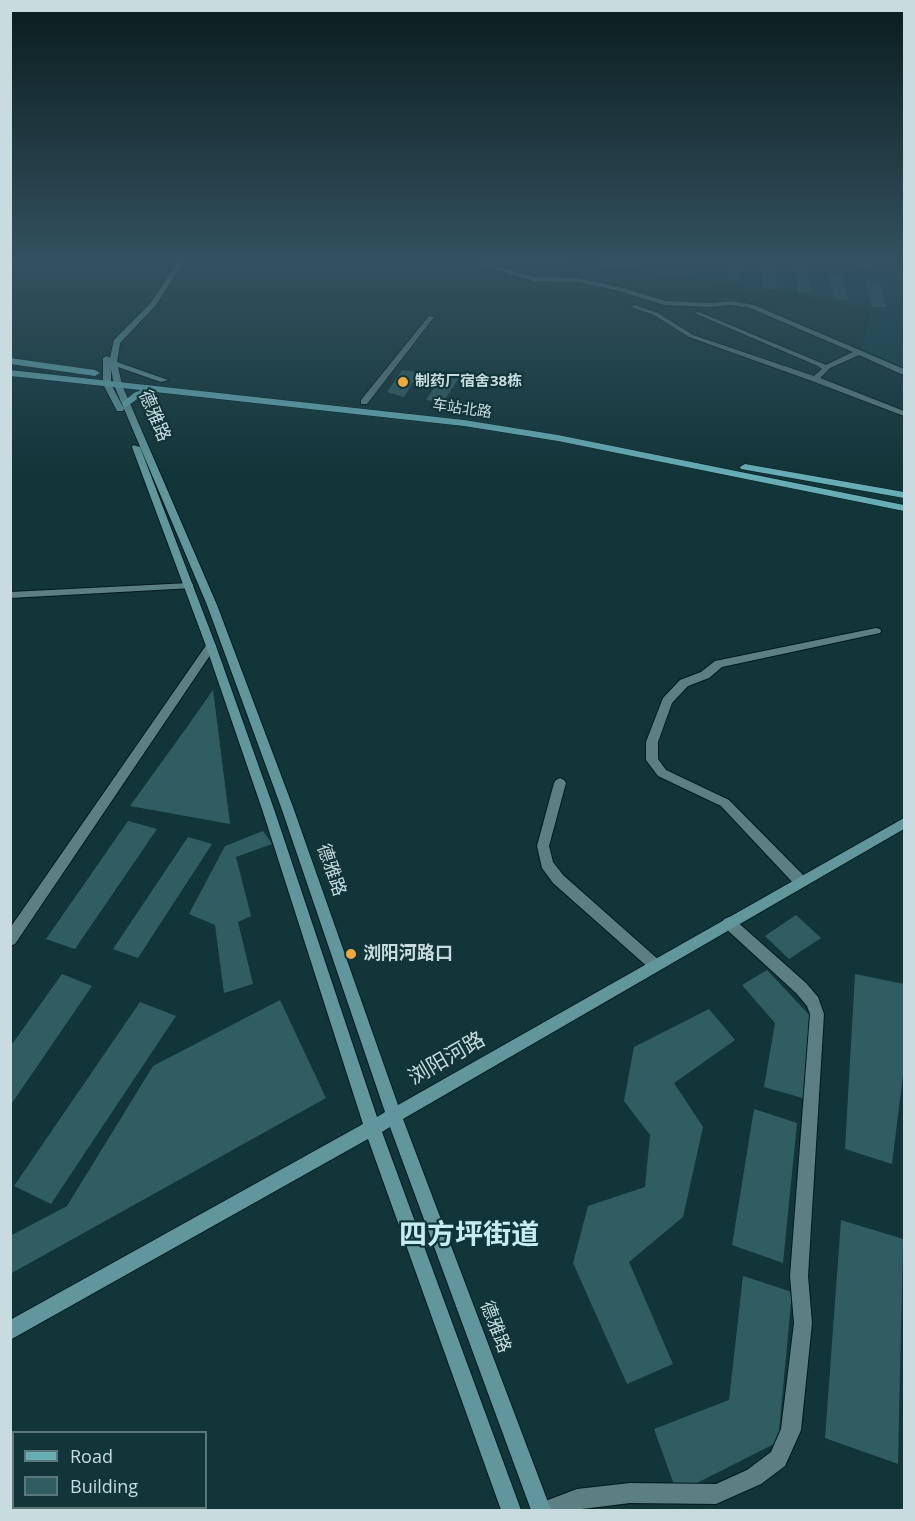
<!DOCTYPE html>
<meta charset="utf-8">
<style>
body{margin:0}
#map{position:relative;width:915px;height:1521px;overflow:hidden;background:#123539;font-family:"Open Sans",sans-serif}
canvas{display:block}
.frame{position:absolute;inset:0;border:12px solid #c8dbde;pointer-events:none}
.legend{position:absolute;left:12px;top:1431px;width:195px;height:78px;box-sizing:border-box;background:#123539;border:2px solid #5b777b;margin:0;padding:8px 10px;list-style:none;font-size:18px;color:#c8dbde}
.legend li{display:flex;align-items:center;gap:12px;height:30px}
.legend b{width:30px;border:2px solid #5b777b}
</style>
<div id="map">
<canvas width="915" height="1521"></canvas>
<div class="frame"></div>
<ul class="legend">
<li><b style="height:8px;background:#66adb6"></b>Road</li>
<li><b style="height:16px;background:#305d62"></b>Building</li>
</ul>
</div>
<script>
const ctx = document.querySelector('canvas').getContext('2d');
ctx.lineJoin = 'round';
function paint(path, color) {
  ctx.fillStyle = color;
  ctx.fill(path, 'evenodd');
}
function poly(rows) {
  const path = new Path2D();
  for (const r of rows) {
    path.moveTo(r[0], r[1]);
    for (let i = 2; i < r.length; i += 2) path.lineTo(r[i], r[i + 1]);
  }
  return path;
}
function stroke(path, color, width, dash) {
  ctx.strokeStyle = color;
  ctx.lineWidth = width;
  ctx.lineCap = dash ? 'butt' : 'round';
  ctx.setLineDash(dash || []);
  ctx.stroke(path);
}
function label(font, color, halo, rows, align = 'center') {
  ctx.font = font + ' "Open Sans","Noto Sans SC",sans-serif';
  ctx.lineWidth = 4.5;
  ctx.setLineDash([]);
  ctx.textBaseline = 'middle';
  ctx.strokeStyle = halo;
  ctx.fillStyle = color;
  for (const [text, x, y, turn = 0] of rows) {
    ctx.save();
    ctx.translate(x, y);
    ctx.rotate((+turn || 0) * Math.PI / 180);
    ctx.textAlign = isNaN(turn) ? turn : align;
    if (halo) ctx.strokeText(text, 0, 0);
    ctx.fillText(text, 0, 0);
    ctx.restore();
  }
}
paint(poly([
 [483,263,571,263,566,269,573,278,538,278],
 [594,263,904,263,904,369,862,350,871,309,807,294,770,289,752,290,729,284]
]), '#104046');
paint(poly([
 [727,263,740,263,741,280,728,279],
 [761,263,774,264,777,289,763,288],
 [857,263,870,263,872,270,858,269],
 [894,263,904,263,904,280,899,279],
 [794,267,807,268,812,292,798,292],
 [829,273,842,274,848,300,834,299],
 [865,281,879,281,887,307,872,307],
 [402,370,419,372,404,397,387,392],
 [442,375,459,378,443,402,426,400],
 [213,690,230,824,130,806,187,727],
 [128,821,157,829,75,949,46,939],
 [263,831,272,844,236,857,251,916,238,922,253,984,224,993,215,925,189,914,225,846],
 [188,837,212,844,138,958,113,949],
 [796,915,821,938,789,959,765,936],
 [767,970,814,1020,806,1099,764,1087,775,1023,742,985],
 [62,974,92,986,10,1106,10,1047],
 [855,974,904,984,904,1067,892,1164,845,1149],
 [280,1000,326,1098,10,1274,10,1236,67,1206,153,1066],
 [140,1002,176,1016,51,1204,14,1186],
 [709,1009,735,1040,674,1083,703,1127,683,1217,629,1262,673,1364,627,1384,573,1263,588,1206,645,1187,650,1135,624,1101,634,1047],
 [754,1109,797,1123,783,1263,732,1245],
 [841,1220,903,1239,898,1464,825,1438],
 [743,1276,792,1292,778,1442,677,1493,654,1429,729,1400]
]), '#305d62');
const street = poly([
 [476,263,486,263,533,277,578,278,623,288,665,301,711,303,731,301,754,305,904,369,904,374,901,374,859,355,830,368,820,378,904,411,904,416,812,381,689,337,654,315,631,307,634,305,658,313,693,335,814,376,822,369,818,366,694,313,699,312,826,365,853,352,750,308,731,305,711,307,664,305,619,291,578,282,533,281,476,263],
 [429,316,434,317,367,404,361,404,361,400,429,316],
 [189,583,193,584,193,588,10,598,10,592,189,583],
 [876,628,880,629,881,631,880,633,722,667,709,678,688,686,672,703,658,742,658,759,666,770,729,800,806,878,808,882,806,886,801,887,796,886,721,806,658,776,646,760,646,742,663,698,680,680,701,672,715,661,876,628],
 [211,643,215,644,216,646,215,648,15,944,10,946,10,928,207,644,211,643],
 [560,778,564,780,566,783,549,846,553,862,563,875,660,961,662,965,660,969,655,971,650,969,553,883,542,868,537,846,554,783,556,780,560,778],
 [729,917,734,919,806,983,818,997,824,1014,808,1276,812,1323,801,1430,785,1466,761,1484,716,1504,630,1503,574,1510,537,1510,540,1503,577,1489,630,1483,716,1484,747,1470,771,1452,781,1429,794,1323,790,1276,810,1014,807,1006,796,993,724,927,722,923,724,919,729,917]
]);
const secondary = poly([
 [177,263,183,263,155,306,120,343,117,362,168,380,161,382,118,367,122,385,217,605,293,807,398,1105,904,818,904,829,403,1119,551,1510,531,1510,390,1127,382,1132,521,1510,501,1510,368,1139,10,1340,10,1320,363,1124,263,812,206,646,132,447,133,445,140,447,216,646,275,812,377,1117,385,1112,281,807,207,605,114,385,111,369,111,384,124,409,123,411,117,411,103,384,103,358,107,356,110,358,114,340,150,304,177,263]
]);
const primary = poly([
 [10,358,95,370,100,373,95,376,10,364,10,358],
 [10,370,464,420,558,435,904,505,904,511,558,441,464,426,155,392,140,397,126,407,123,406,123,402,134,393,141,390,10,376,10,370],
 [745,464,904,492,904,498,741,469,740,467,745,464]
]);
stroke(street, '#021b1e', 2);
stroke(secondary, '#021b1e', 2);
stroke(primary, '#021b1e', 1);
paint(street, '#5c7f84');
paint(secondary, '#61969d');
paint(primary, '#66adb6');
const sky = ctx.createLinearGradient(0, 0, 0, 476);
sky.addColorStop(0, '#0a1d1f');
sky.addColorStop(0.55, '#33515f');
sky.addColorStop(1, '#33515f00');
ctx.fillStyle = sky;
ctx.fillRect(0, 0, 915, 476);
for (const [x, y, r, color] of [
 [403,382,6,"#eea83c"],
 [351,954,6,"#eea83c"]
]) {
  const dot = new Path2D();
  dot.arc(x, y, r, 0, 2 * Math.PI);
  ctx.fillStyle = color;
  ctx.fill(dot);
  stroke(dot, '#123539', 2);
}
label('bold 15px', '#c8dbde', '#123539', [
 ["制药厂宿舍38栋",415,382]
], 'left');
label('15px', '#c8dbde', '#123539', [
 ["车站北路",462,409,8]
]);
label('18px', '#c8dbde', '#123539', [
 ["德雅路",154,416,67],
 ["德雅路",331,870,71],
 ["德雅路",495,1327,69]
]);
label('bold 18px', '#c8dbde', '#123539', [
 ["浏阳河路口",363,954]
], 'left');
label('21px', '#c8dbde', '#123539', [
 ["浏阳河路",447,1059,-30]
]);
label('bold 28px', '#c6edf2', '#123539', [
 ["四方坪街道",469,1236]
]);
</script>
